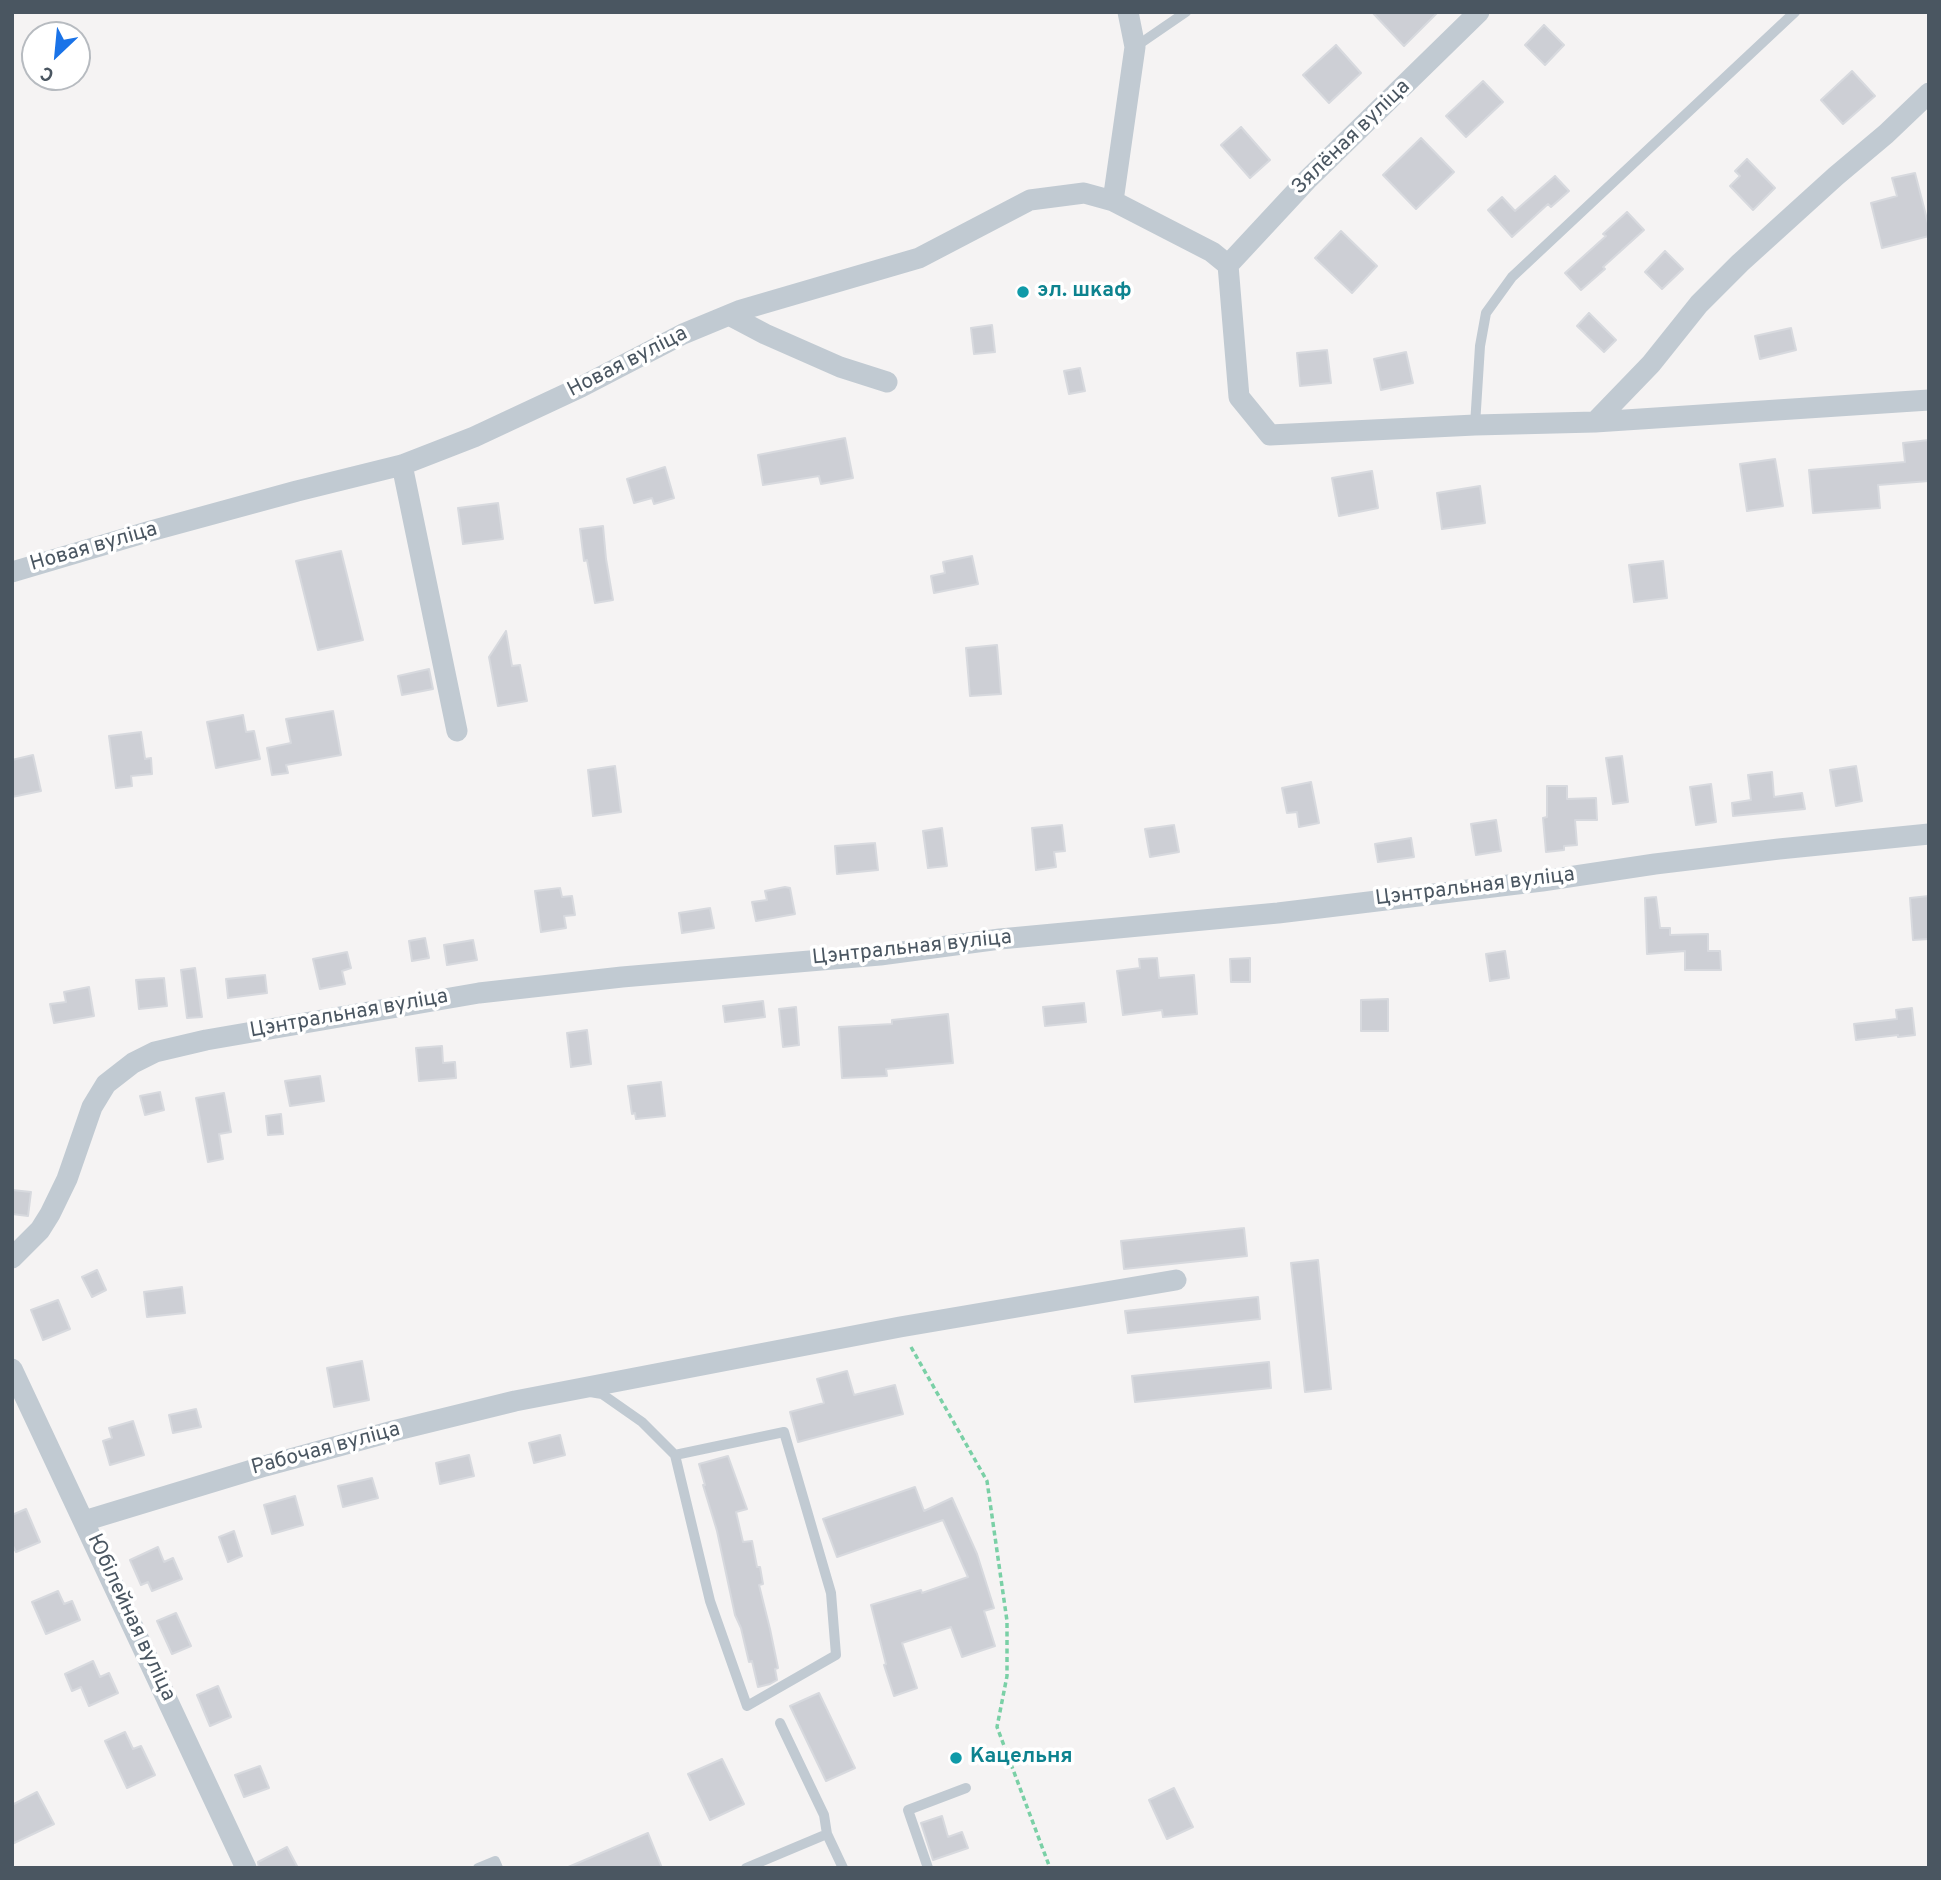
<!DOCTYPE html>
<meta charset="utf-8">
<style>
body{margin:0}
#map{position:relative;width:1941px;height:1880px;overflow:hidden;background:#f5f3f3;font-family:Overpass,sans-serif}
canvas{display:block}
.frame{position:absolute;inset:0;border:14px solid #4a5661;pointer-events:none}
.north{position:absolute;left:21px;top:21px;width:70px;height:70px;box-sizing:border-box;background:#fff;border:2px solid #b7bbc0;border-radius:50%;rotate:206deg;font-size:19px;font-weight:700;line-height:28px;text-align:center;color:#4a5661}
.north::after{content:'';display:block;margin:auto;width:24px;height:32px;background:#1a73e8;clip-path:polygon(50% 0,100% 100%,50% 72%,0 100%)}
</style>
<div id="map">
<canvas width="1941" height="1880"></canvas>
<div class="frame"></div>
<div class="north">С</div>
</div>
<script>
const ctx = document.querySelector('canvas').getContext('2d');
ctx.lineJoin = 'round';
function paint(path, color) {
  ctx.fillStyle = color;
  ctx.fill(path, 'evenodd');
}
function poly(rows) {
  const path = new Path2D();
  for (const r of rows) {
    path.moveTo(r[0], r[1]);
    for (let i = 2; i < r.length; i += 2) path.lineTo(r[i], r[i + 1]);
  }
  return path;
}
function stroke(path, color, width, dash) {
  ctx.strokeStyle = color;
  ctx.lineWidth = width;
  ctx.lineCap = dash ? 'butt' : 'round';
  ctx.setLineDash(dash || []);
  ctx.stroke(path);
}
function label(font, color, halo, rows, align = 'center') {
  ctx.font = font + ' Overpass,sans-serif';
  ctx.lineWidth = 7;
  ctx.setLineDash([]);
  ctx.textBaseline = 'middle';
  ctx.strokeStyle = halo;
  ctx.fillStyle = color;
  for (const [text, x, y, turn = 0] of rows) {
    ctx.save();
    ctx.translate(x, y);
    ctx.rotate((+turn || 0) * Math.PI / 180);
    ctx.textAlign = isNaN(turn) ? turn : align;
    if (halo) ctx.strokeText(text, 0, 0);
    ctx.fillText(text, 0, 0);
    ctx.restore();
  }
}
const building = poly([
 [1372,12,1438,12,1404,46,1372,12],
 [1544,25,1564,45,1545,65,1525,45,1544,25],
 [1336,45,1361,73,1329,103,1303,75,1336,45],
 [1852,71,1875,96,1843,124,1821,100,1852,71],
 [1483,81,1503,102,1466,137,1446,116,1483,81],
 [1241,127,1270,160,1250,178,1221,145,1241,127],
 [1421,138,1454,172,1416,209,1383,175,1421,138],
 [1747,159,1775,188,1753,210,1730,186,1740,176,1735,171,1747,159],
 [1915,173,1929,227,1929,236,1882,248,1871,203,1897,196,1892,178,1915,173],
 [1555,176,1569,191,1551,207,1548,204,1512,237,1488,210,1502,197,1515,211,1555,176],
 [1627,212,1644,230,1603,267,1605,269,1581,290,1565,273,1606,236,1603,234,1627,212],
 [1341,231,1377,266,1352,293,1315,258,1341,231],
 [1665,251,1683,269,1662,289,1645,272,1665,251],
 [1589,313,1616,340,1604,352,1577,326,1589,313],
 [992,325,995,352,974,354,971,328,992,325],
 [1791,328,1796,350,1760,359,1755,336,1791,328],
 [1327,350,1331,383,1300,386,1297,353,1327,350],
 [1406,352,1413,383,1381,390,1374,359,1406,352],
 [1080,368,1085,391,1069,394,1064,371,1080,368],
 [845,438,853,478,821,484,819,476,763,485,758,455,845,438],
 [1929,440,1929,481,1878,485,1880,508,1813,513,1809,470,1905,462,1903,443,1929,440],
 [1775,459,1783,506,1747,511,1740,464,1775,459],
 [665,467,674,498,654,504,652,498,634,503,627,479,665,467],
 [1372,471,1378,508,1339,516,1332,478,1372,471],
 [1480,486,1485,523,1442,529,1437,493,1480,486],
 [498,503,503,539,463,544,458,508,498,503],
 [603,526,606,559,613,600,595,603,587,560,584,561,580,529,603,526],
 [341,551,363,640,318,650,296,561,341,551],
 [972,556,978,584,934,593,931,576,945,573,943,562,972,556],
 [1663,561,1667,598,1634,602,1629,565,1663,561],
 [506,631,512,666,520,665,527,701,498,706,489,657,506,631],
 [997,645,1001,694,970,696,966,648,997,645],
 [429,669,433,689,402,695,398,676,429,669],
 [333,711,341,755,286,765,288,773,272,775,267,748,291,743,286,719,333,711],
 [243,715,246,732,254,731,260,759,216,768,207,722,243,715],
 [141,732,145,759,151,758,152,774,131,776,132,786,116,788,109,736,141,732],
 [33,755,41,791,12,797,12,760,33,755],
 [1622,756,1628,802,1613,804,1606,758,1622,756],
 [615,766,621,812,593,816,588,770,615,766],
 [1856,766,1862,801,1836,806,1830,770,1856,766],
 [1772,772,1774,797,1802,793,1805,809,1733,816,1732,803,1751,800,1748,775,1772,772],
 [1311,782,1319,823,1299,827,1297,812,1287,813,1282,788,1311,782],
 [1711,784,1716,822,1696,825,1690,787,1711,784],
 [1547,786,1567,786,1567,799,1596,798,1597,820,1575,820,1577,845,1564,846,1564,850,1546,852,1543,818,1547,817,1547,786],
 [1496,820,1501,851,1476,855,1471,824,1496,820],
 [1062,825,1065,851,1054,852,1056,867,1036,870,1032,828,1062,825],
 [1174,825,1179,852,1150,857,1145,829,1174,825],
 [942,828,947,866,928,868,923,831,942,828],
 [1411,838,1414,857,1378,862,1375,844,1411,838],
 [875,843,878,870,837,874,835,846,875,843],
 [785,887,790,888,795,914,756,921,752,902,767,900,765,891,785,887],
 [560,888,562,897,572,896,575,915,564,916,566,928,541,932,535,891,560,888],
 [1929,896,1929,939,1913,940,1910,898,1929,896],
 [1656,897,1660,928,1670,928,1670,935,1708,934,1708,951,1720,951,1721,970,1685,970,1685,951,1647,954,1645,898,1656,897],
 [710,908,714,928,682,933,679,913,710,908],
 [425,938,429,958,412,961,409,941,425,938],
 [473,940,477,960,447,965,444,945,473,940],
 [1505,951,1509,978,1490,981,1486,954,1505,951],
 [347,952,351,968,342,971,345,984,320,989,313,959,347,952],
 [1157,958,1159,978,1194,975,1197,1014,1163,1017,1162,1010,1123,1015,1117,971,1140,968,1139,959,1157,958],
 [1250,958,1250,982,1231,982,1230,959,1250,958],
 [195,968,202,1017,187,1018,181,970,195,968],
 [265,975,267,993,228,998,226,979,265,975],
 [164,978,167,1006,139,1009,136,980,164,978],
 [89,987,94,1016,54,1023,50,1004,66,1002,64,992,89,987],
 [1388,999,1388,1031,1361,1031,1361,1000,1388,999],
 [763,1001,765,1017,725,1022,723,1006,763,1001],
 [1084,1003,1086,1022,1045,1026,1043,1007,1084,1003],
 [796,1007,799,1045,783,1047,779,1009,796,1007],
 [1912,1008,1915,1035,1898,1037,1898,1035,1856,1040,1854,1024,1897,1019,1896,1010,1912,1008],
 [948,1014,953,1063,886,1069,887,1076,842,1078,839,1027,892,1024,892,1020,948,1014],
 [587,1030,591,1064,571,1067,567,1033,587,1030],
 [442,1046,443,1063,455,1062,456,1078,419,1081,416,1048,442,1046],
 [320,1076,324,1101,290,1106,285,1081,320,1076],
 [661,1082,665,1116,636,1119,635,1113,632,1114,628,1086,661,1082],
 [160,1092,164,1110,145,1115,140,1096,160,1092],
 [224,1093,231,1132,219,1134,223,1159,208,1162,196,1098,224,1093],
 [281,1114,283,1134,268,1135,266,1116,281,1114],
 [12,1190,31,1192,28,1216,12,1214,12,1190],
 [1244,1228,1247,1256,1124,1269,1121,1241,1244,1228],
 [1318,1260,1331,1389,1305,1392,1291,1263,1318,1260],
 [97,1270,106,1290,92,1297,82,1277,97,1270],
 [182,1287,185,1313,147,1317,144,1292,182,1287],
 [1258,1297,1260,1319,1128,1333,1125,1311,1258,1297],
 [58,1300,70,1329,43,1340,31,1310,58,1300],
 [362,1361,369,1400,334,1407,327,1368,362,1361],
 [1269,1362,1271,1388,1135,1402,1132,1376,1269,1362],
 [847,1371,854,1395,895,1385,903,1414,798,1442,790,1412,824,1403,817,1379,847,1371],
 [196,1409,201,1427,173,1433,169,1415,196,1409],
 [133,1421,144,1455,110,1465,103,1441,112,1438,109,1428,133,1421],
 [560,1435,565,1455,534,1463,529,1443,560,1435],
 [469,1455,474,1476,440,1484,436,1463,469,1455],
 [728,1456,747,1509,736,1512,743,1542,752,1541,757,1567,760,1567,763,1584,759,1585,770,1629,778,1668,775,1669,777,1680,770,1684,758,1687,752,1661,749,1662,741,1628,735,1615,717,1531,703,1485,705,1485,699,1464,728,1456],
 [372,1478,378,1498,343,1507,338,1486,372,1478],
 [915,1487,924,1511,952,1498,977,1554,994,1608,984,1611,995,1646,962,1657,951,1627,902,1643,917,1688,894,1696,884,1665,886,1664,871,1605,921,1590,922,1593,968,1577,943,1520,837,1557,823,1519,915,1487],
 [295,1496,303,1525,272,1534,264,1505,295,1496],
 [26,1509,40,1542,16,1552,12,1544,12,1515,26,1509],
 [234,1531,242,1556,228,1562,219,1537,234,1531],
 [158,1547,164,1562,173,1558,182,1579,152,1591,148,1582,141,1585,130,1560,158,1547],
 [58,1591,64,1604,72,1601,80,1620,46,1634,32,1602,58,1591],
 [176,1613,191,1646,172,1654,157,1621,176,1613],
 [93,1661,100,1677,109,1673,118,1693,89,1706,81,1687,72,1691,65,1674,93,1661],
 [218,1686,231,1717,210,1726,197,1695,218,1686],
 [819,1693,855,1768,826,1781,790,1706,819,1693],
 [125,1732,133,1749,141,1746,155,1775,127,1788,105,1741,125,1732],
 [722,1759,744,1804,710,1820,688,1774,722,1759],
 [260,1766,269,1788,244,1797,235,1775,260,1766],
 [1174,1788,1193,1827,1167,1839,1149,1800,1174,1788],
 [37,1792,54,1824,12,1844,12,1805,37,1792],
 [942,1816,948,1837,962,1832,968,1848,933,1860,921,1823,942,1816],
 [648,1833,662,1868,566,1868,648,1833],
 [287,1847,298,1868,259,1868,258,1862,287,1847]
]);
paint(building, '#cdcfd5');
stroke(building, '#d7d9de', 2);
stroke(poly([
 [911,1347,987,1481,1007,1621,1007,1676,997,1727,1050,1868]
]), '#7ad0a6', 3.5, [5, 3.5]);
stroke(poly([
 [1135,47,1186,12],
 [1475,425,1480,346,1486,313,1512,277,1795,12],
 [590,1392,602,1394,642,1422,675,1455,784,1432,831,1593,836,1655,747,1706,710,1601,675,1455],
 [780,1723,824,1815,827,1834],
 [478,1868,495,1861,498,1868],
 [746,1868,827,1834,843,1868],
 [928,1868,908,1810,966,1788]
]), '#c1cad2', 10);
stroke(poly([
 [1113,201,1135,47,1128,12],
 [1228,265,1239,397,1270,435,1475,425,1595,422,1651,364,1699,304,1740,263,1836,176,1886,134,1929,93],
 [1228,265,1307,180,1479,12],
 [729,315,765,334,840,367,887,382],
 [1595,422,1929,400],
 [402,465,457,731],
 [12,572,147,532,297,491,402,465,474,437,581,387,683,334,741,310,919,258,1030,200,1084,193,1113,201,1212,252,1228,265],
 [12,1258,40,1230,50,1214,67,1179,92,1107,106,1084,133,1063,155,1052,206,1040,479,993,622,977,880,955,1000,939,1278,913,1542,881,1655,864,1779,849,1929,834],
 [12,1369,246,1868],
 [84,1521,265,1466,397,1430,515,1401,900,1327,1176,1280]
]), '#c1cad2', 21);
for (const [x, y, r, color] of [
 [1023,292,7,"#0f9aa8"],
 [956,1758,7,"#0f9aa8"]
]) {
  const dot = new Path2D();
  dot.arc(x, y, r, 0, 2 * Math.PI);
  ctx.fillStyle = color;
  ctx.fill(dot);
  stroke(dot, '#fff', 2.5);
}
label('21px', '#4a5661', '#fff', [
 ["Зялёная вуліца",1352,138,-44],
 ["Новая вуліца",628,363,-27],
 ["Новая вуліца",94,548,-16],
 ["Цэнтральная вуліца",1475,888,-7],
 ["Цэнтральная вуліца",912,949,-6],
 ["Цэнтральная вуліца",349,1015,-10],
 ["Рабочая вуліца",326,1450,-15],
 ["Юбілейная вуліца",130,1618,65]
]);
label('bold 21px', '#0d838f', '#fff', [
 ["эл. шкаф",1037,292],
 ["Кацельня",970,1758]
], 'left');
</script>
